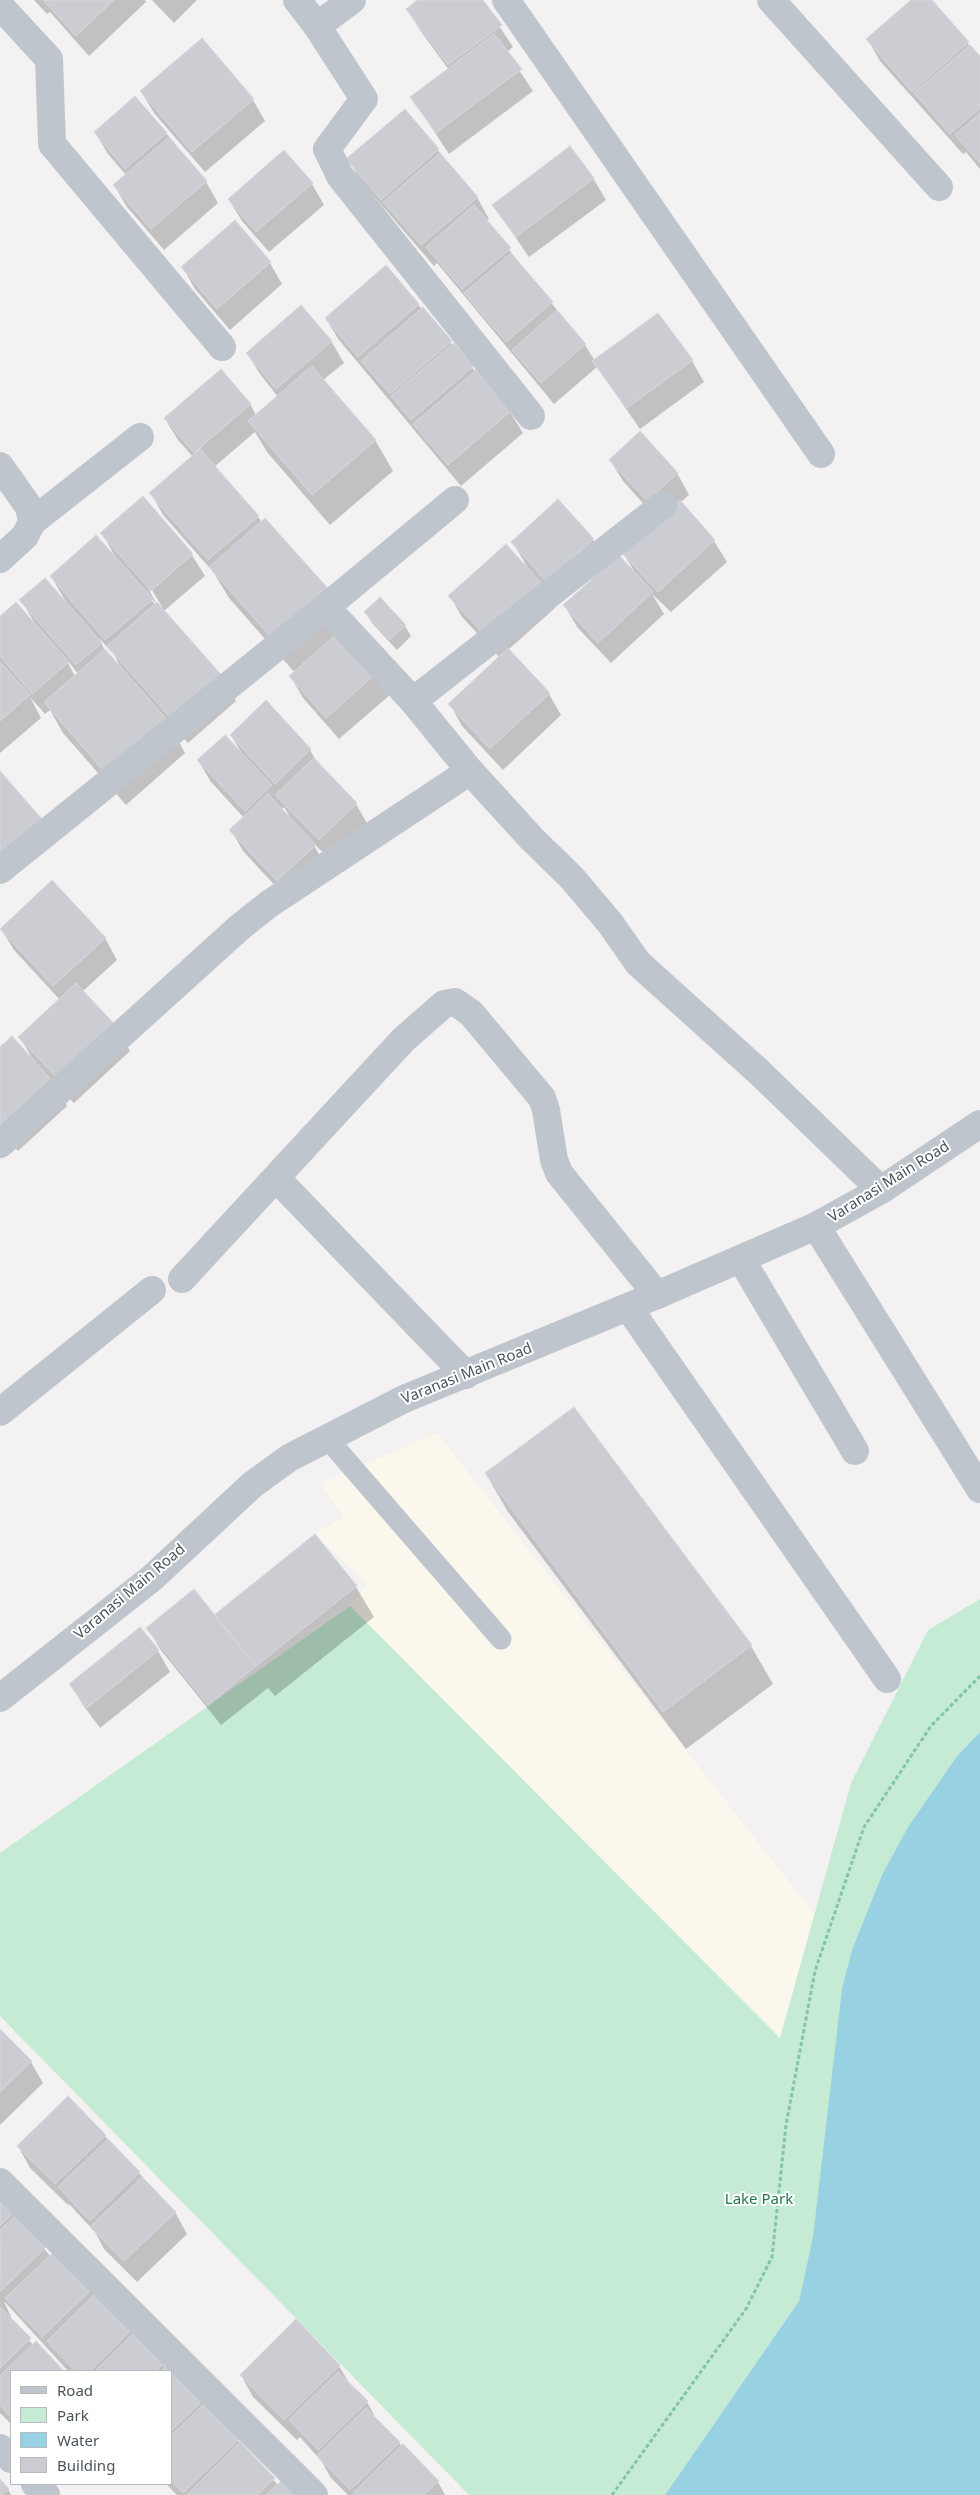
<!DOCTYPE html>
<style>
body{margin:0}
#map{position:relative;width:980px;height:2495px;overflow:hidden;background:#f3f1f1;font-family:"Noto Sans",sans-serif}
canvas{display:block}
.legend{position:absolute;left:10px;top:2370px;width:162px;height:115px;box-sizing:border-box;background:#fff;border:1px solid #b7bbbe;margin:0;padding:6px 9px;list-style:none;font-size:15px;color:#4b545c}
.legend li{display:flex;align-items:center;gap:10px;height:25px}
.legend b{width:25px;border:1px solid #b7bbbe}
</style>
<div id="map">
<canvas width="980" height="2495"></canvas>
<ul class="legend">
<li><b style="height:6px;background:#bec5cc"></b>Road</li>
<li><b style="height:14px;background:#c5ebd4"></b>Park</li>
<li><b style="height:14px;background:#98d2e2"></b>Water</li>
<li><b style="height:14px;background:#cbcdd3"></b>Building</li>
</ul>
</div>
<script>
const ctx = document.querySelector('canvas').getContext('2d');
ctx.lineJoin = 'round';
function paint(path, color) {
  ctx.fillStyle = color;
  ctx.fill(path, 'evenodd');
}
function poly(rows) {
  const path = new Path2D();
  for (const r of rows) {
    path.moveTo(r[0], r[1]);
    for (let i = 2; i < r.length; i += 2) path.lineTo(r[i], r[i + 1]);
  }
  return path;
}
function stroke(path, color, width, dash) {
  ctx.strokeStyle = color;
  ctx.lineWidth = width;
  ctx.lineCap = dash ? 'butt' : 'round';
  ctx.setLineDash(dash || []);
  ctx.stroke(path);
}
function label(font, color, halo, rows, align = 'center') {
  ctx.font = font + ' "Noto Sans",sans-serif';
  ctx.lineWidth = 4;
  ctx.setLineDash([]);
  ctx.textBaseline = 'middle';
  ctx.strokeStyle = halo;
  ctx.fillStyle = color;
  for (const [text, x, y, turn = 0] of rows) {
    ctx.save();
    ctx.translate(x, y);
    ctx.rotate((+turn || 0) * Math.PI / 180);
    ctx.textAlign = isNaN(turn) ? turn : align;
    if (halo) ctx.strokeText(text, 0, 0);
    ctx.fillText(text, 0, 0);
    ctx.restore();
  }
}
paint(poly([
 [437,1433,815,1915,780,2038,350,1606,367,1584,315,1534,343,1517,321,1483]
]), '#fbf7ed');
paint(poly([
 [980,1599,980,1732,957,1756,908,1827,799,2301,665,2495,469,2495,0,2016,0,1853,350,1606,780,2038,851,1783,928,1630]
]), '#c5ebd4');
paint(poly([
 [980,1732,980,2495,665,2495,799,2301,813,2237,842,1989,852,1950,882,1875,908,1827,957,1756]
]), '#98d2e2');
paint(poly([
 [34,0,145,0,146,2,89,56,50,12,47,14],
 [152,0,197,0,174,23],
 [419,0,482,0,513,47,507,52,533,91,449,154,412,98,449,70,420,30,407,9],
 [913,0,931,0,980,58,980,169,966,152,963,154,880,61,868,40],
 [141,91,253,100,265,121,205,172,154,113],
 [405,111,477,197,489,219,486,221,585,345,595,361,692,361,704,382,640,429,597,367,554,404,437,263,434,266,360,180,348,159],
 [95,132,166,133,206,182,218,203,164,250,127,207,114,185,126,175,108,154],
 [284,152,312,184,324,205,269,252,242,221,229,200],
 [593,178,606,200,529,257,493,205],
 [270,263,282,284,230,330,195,289,183,268],
 [386,267,510,412,523,433,461,486,339,340,326,319],
 [331,341,344,363,323,380,375,440,393,471,330,525,267,452,255,432,214,467,258,517,391,694,339,739,303,698,291,677,295,673,229,598,214,573,163,515,151,493,193,457,178,440,165,419,250,404,256,415,278,397,260,374,247,353],
 [610,460,677,473,689,495,680,503,714,541,727,562,671,612,652,594,664,614,611,663,577,627,565,606,634,571,623,553,659,521,623,481],
 [143,497,192,555,205,576,164,611,224,680,236,701,188,743,167,721,185,753,126,805,63,733,50,710,45,714,30,697,41,718,0,753,0,618,34,622,21,600,66,602,51,576,116,558,102,533],
 [149,585,162,607,161,608,155,605,150,598,156,603,147,586],
 [99,638,115,656,121,668,105,651],
 [69,662,78,674,75,676,68,663],
 [593,540,605,561,542,584,555,608,508,650,549,694,561,715,503,770,462,726,450,704,500,658,462,617,450,596,527,567,513,542],
 [365,612,405,626,411,636,397,650,372,623],
 [266,702,310,750,320,767,356,804,368,825,332,861,312,842,327,868,290,902,243,851,231,830,244,818,211,782,198,760,241,752,231,735],
 [284,807,290,817,281,810],
 [1,929,105,938,117,960,83,991,118,1029,130,1051,74,1103,53,1082,67,1106,18,1151,0,1131,0,1049,33,1060,20,1037,60,1000,14,950],
 [486,1474,751,1646,773,1684,686,1749,508,1512],
 [356,1587,374,1617,275,1696,268,1688,221,1725,160,1649,148,1628],
 [139,1629,158,1651,170,1672,100,1728,83,1705,70,1684],
 [0,2030,31,2062,43,2083,0,2125],
 [105,2136,175,2212,187,2234,137,2282,104,2249,95,2232,69,2204,68,2205,30,2168,18,2146],
 [0,2194,50,2256,56,2251,166,2368,170,2364,278,2485,296,2495,177,2495,166,2484,171,2484,171,2371,68,2371,4,2301,13,2321,33,2345,36,2343,63,2371,11,2371,11,2424,0,2413],
 [296,2321,339,2366,351,2386,367,2402,378,2422,438,2482,445,2495,348,2495,331,2478,322,2462,300,2437,297,2440,253,2397,241,2375],
 [0,2481,8,2489,11,2495,0,2495]
]), '#0003');
const building = poly([
 [43,0,114,0,76,36,43,0],
 [417,0,483,0,502,25,448,65,406,9,417,0],
 [911,0,932,0,969,42,912,92,866,39,911,0],
 [494,34,522,69,436,133,410,97,494,34],
 [202,38,254,99,192,152,140,91,202,38],
 [970,45,980,56,980,108,950,134,914,93,970,45],
 [135,96,167,133,125,169,94,132,135,96],
 [405,109,439,149,381,200,346,159,405,109],
 [980,113,980,163,955,135,980,113],
 [169,137,207,181,151,229,113,185,169,137],
 [570,146,594,178,516,237,492,205,570,146],
 [284,150,313,183,256,232,228,199,284,150],
 [440,153,478,197,421,245,383,202,440,153],
 [474,205,511,248,462,289,426,247,474,205],
 [235,220,271,262,217,309,181,267,235,220],
 [511,253,553,302,506,342,464,293,511,253],
 [386,265,419,304,358,357,325,318,386,265],
 [301,305,332,341,276,389,246,353,301,305],
 [423,307,452,341,390,394,361,361,423,307],
 [557,310,586,344,541,383,512,350,557,310],
 [658,313,693,360,627,408,592,361,658,313],
 [454,343,474,366,411,420,391,396,454,343],
 [312,366,376,440,312,495,248,421,312,366],
 [221,369,251,404,194,453,164,418,221,369],
 [476,370,511,411,448,465,413,424,476,370],
 [640,431,678,473,647,501,609,460,640,431],
 [200,449,259,516,208,560,149,493,200,449],
 [143,496,193,554,151,591,100,533,143,496],
 [558,499,594,539,547,582,511,542,558,499],
 [680,500,715,540,658,592,622,553,680,500],
 [265,518,332,593,276,643,209,567,265,518],
 [96,535,153,599,105,640,50,576,96,535],
 [506,544,544,586,487,637,448,596,506,544],
 [619,555,653,592,598,643,563,605,619,555],
 [45,578,102,643,76,665,19,600,45,578],
 [380,597,406,625,390,640,364,612,380,597],
 [16,602,69,662,32,694,0,656,0,616,16,602],
 [157,602,225,679,175,723,107,646,157,602],
 [342,629,379,671,326,718,289,676,342,629],
 [508,648,550,693,490,749,448,704,508,648],
 [105,649,168,721,107,775,44,702,105,649],
 [0,662,30,695,0,721,0,662],
 [266,700,311,749,275,784,230,735,266,700],
 [225,735,272,785,245,811,197,760,225,735],
 [314,758,357,803,319,840,275,795,314,758],
 [0,771,42,819,0,856,0,771],
 [268,794,316,845,277,881,229,830,268,794],
 [52,880,106,938,53,986,0,929,52,880],
 [76,983,119,1029,61,1082,18,1037,76,983],
 [12,1036,55,1084,5,1130,0,1124,0,1047,12,1036],
 [574,1407,752,1645,663,1712,485,1473,574,1407],
 [315,1534,357,1586,256,1666,214,1615,315,1534],
 [194,1589,256,1666,208,1705,146,1628,194,1589],
 [140,1627,159,1650,87,1708,69,1684,140,1627],
 [0,2029,32,2061,0,2092,0,2029],
 [68,2096,106,2135,55,2184,17,2146,68,2096],
 [108,2139,140,2172,90,2221,58,2187,108,2139],
 [142,2177,176,2212,124,2261,90,2227,142,2177],
 [0,2193,17,2209,0,2226,0,2193],
 [16,2215,46,2247,1,2291,0,2230,16,2215],
 [56,2250,93,2288,42,2337,5,2298,56,2250],
 [99,2290,135,2326,90,2371,75,2371,47,2341,99,2290],
 [0,2307,31,2338,0,2368,0,2307],
 [296,2319,340,2365,284,2420,240,2375,296,2319],
 [135,2332,164,2363,156,2371,95,2371,135,2332],
 [36,2341,64,2371,11,2371,11,2417,0,2405,0,2376,36,2341],
 [170,2363,205,2398,171,2431,171,2371,161,2371,170,2363],
 [338,2372,368,2401,318,2450,289,2420,338,2372],
 [204,2404,239,2439,183,2493,171,2481,171,2436,204,2404],
 [366,2408,400,2442,350,2490,317,2456,366,2408],
 [240,2442,275,2478,257,2495,187,2495,240,2442],
 [403,2444,439,2481,424,2495,354,2495,353,2493,403,2444],
 [0,2479,9,2489,2,2495,0,2495,0,2479],
 [282,2480,297,2495,266,2495,282,2480]
]);
paint(building, '#cbcdd3');
stroke(building, '#d6d7db', 1);
stroke(poly([
 [612,2495,746,2309,772,2257,786,2125,815,1971,864,1827,931,1726,980,1676]
]), '#81c5a4', 3, [4, 2.5]);
stroke(poly([
 [326,1437,501,1639]
]), '#bec5cc', 21);
stroke(poly([
 [297,0,317,26,364,99,327,149,340,176,531,416],
 [506,0,821,454],
 [771,0,939,187],
 [0,6,49,59,52,144,222,347],
 [317,26,352,0],
 [0,466,29,507,32,522,25,536,0,559],
 [32,522,140,437],
 [326,607,455,500],
 [413,701,663,505],
 [0,870,326,607,413,701,470,771,532,839,572,878,610,923,638,963,759,1072,881,1190],
 [0,1144,240,927,269,904,470,771],
 [277,1179,466,1375],
 [816,1226,980,1489],
 [741,1259,855,1451],
 [182,1279,403,1040,444,1004,455,1002,471,1013,542,1098,546,1110,554,1160,559,1173,657,1295],
 [628,1307,887,1679],
 [0,1412,152,1290],
 [0,2182,314,2495],
 [0,2448,11,2459],
 [35,2484,46,2495]
]), '#bec5cc', 28);
stroke(poly([
 [0,1698,152,1578,252,1485,289,1458,404,1399,657,1295,816,1226,881,1190,980,1124]
]), '#bec5cc', 28);
label('15px', '#4b545c', '#fff', [
 ["Varanasi Main Road",889,1182,-32],
 ["Varanasi Main Road",467,1374,-22],
 ["Varanasi Main Road",130,1592,-40]
]);
label('15px', '#23764d', '#fff', [
 ["Lake Park",759,2200]
]);
</script>
